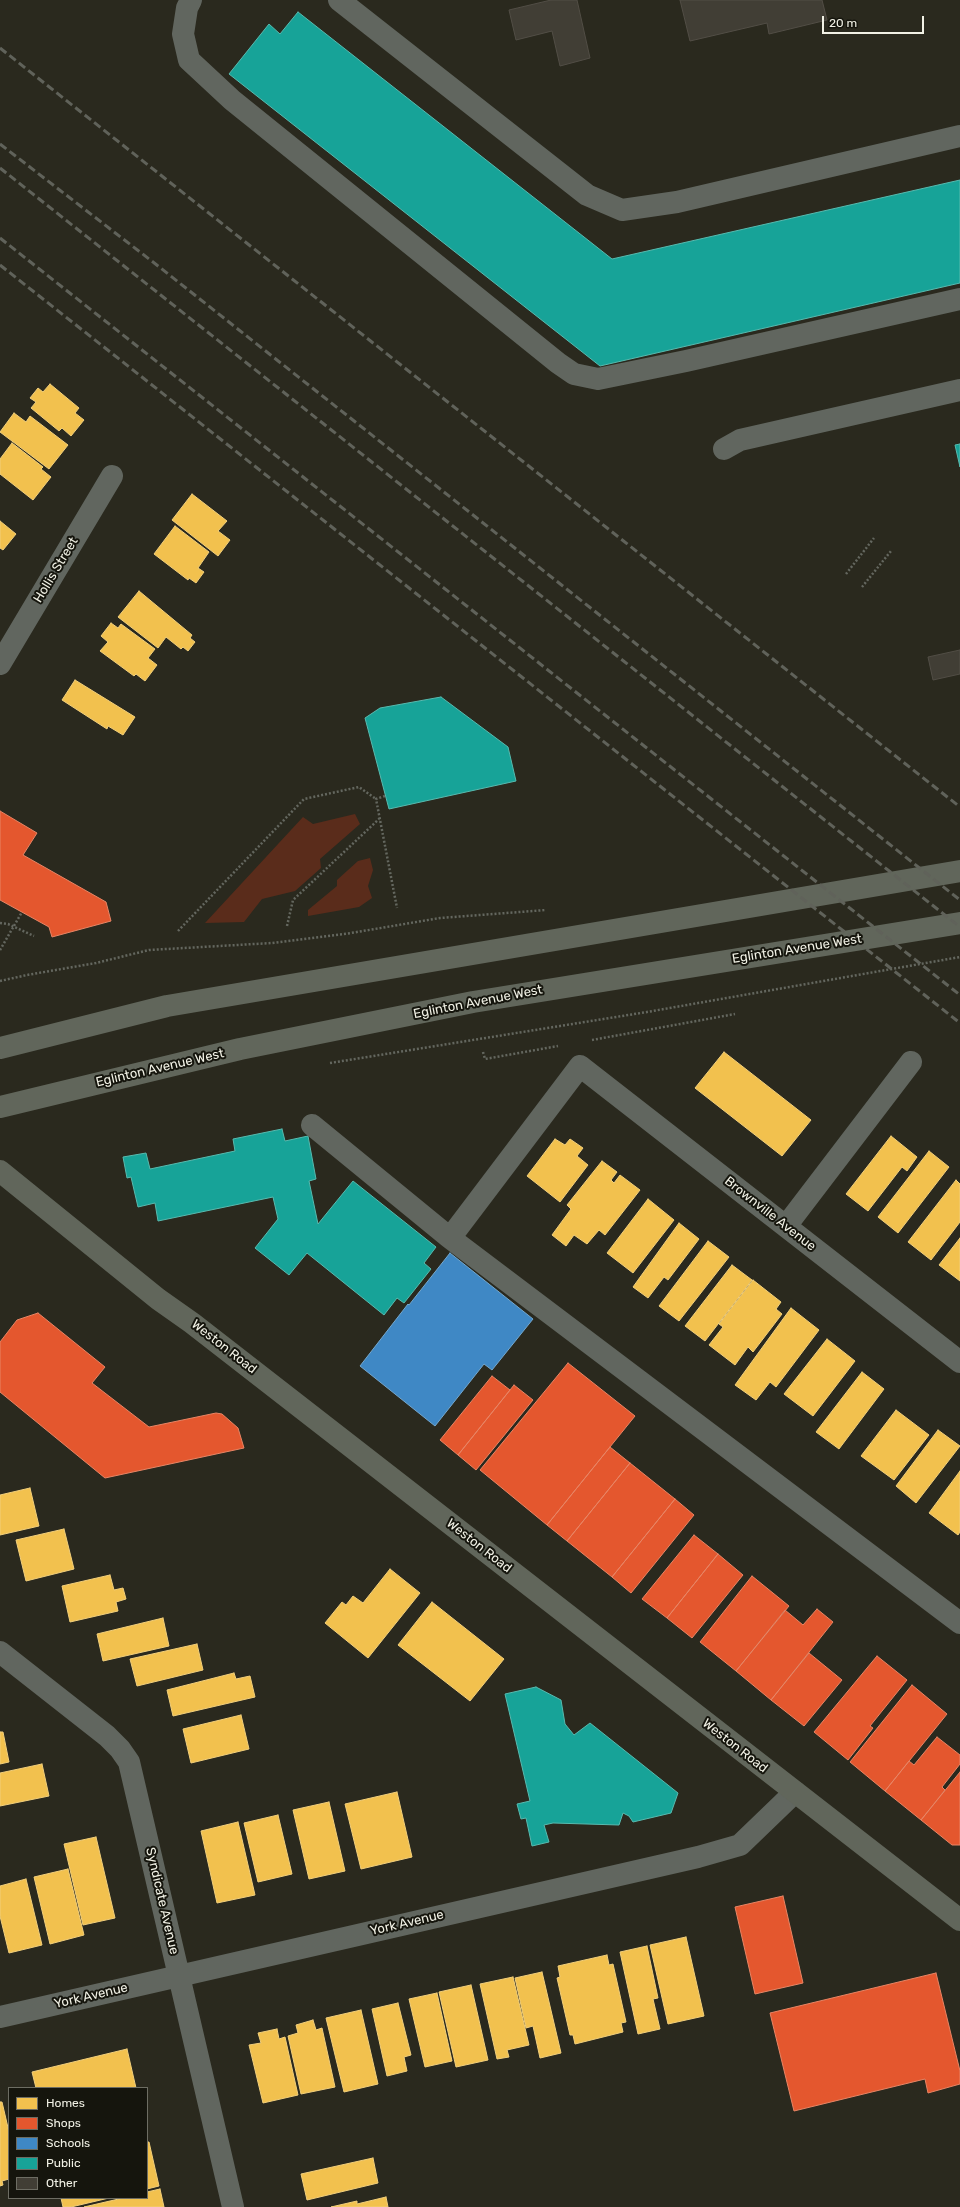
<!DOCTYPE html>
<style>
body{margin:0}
#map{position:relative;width:960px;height:2207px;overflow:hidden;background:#2a291e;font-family:Rubik,sans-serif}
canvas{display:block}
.legend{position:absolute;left:8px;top:2087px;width:140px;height:112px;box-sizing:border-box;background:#15150d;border:1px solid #6d6d63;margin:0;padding:5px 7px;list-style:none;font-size:12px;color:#f1f1e5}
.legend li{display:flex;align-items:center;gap:8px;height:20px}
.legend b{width:20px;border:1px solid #6d6d63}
.scale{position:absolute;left:822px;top:16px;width:102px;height:18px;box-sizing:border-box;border:2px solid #f1f1e5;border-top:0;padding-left:5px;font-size:12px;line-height:14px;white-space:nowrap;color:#f1f1e5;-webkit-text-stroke:3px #15150d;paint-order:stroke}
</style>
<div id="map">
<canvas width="960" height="2207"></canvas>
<ul class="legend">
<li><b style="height:11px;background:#f2c14e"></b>Homes</li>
<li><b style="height:11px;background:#e4572e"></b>Shops</li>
<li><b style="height:11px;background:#3f88c5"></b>Schools</li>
<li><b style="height:11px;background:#17a398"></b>Public</li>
<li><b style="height:11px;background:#413e35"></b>Other</li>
</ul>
<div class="scale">20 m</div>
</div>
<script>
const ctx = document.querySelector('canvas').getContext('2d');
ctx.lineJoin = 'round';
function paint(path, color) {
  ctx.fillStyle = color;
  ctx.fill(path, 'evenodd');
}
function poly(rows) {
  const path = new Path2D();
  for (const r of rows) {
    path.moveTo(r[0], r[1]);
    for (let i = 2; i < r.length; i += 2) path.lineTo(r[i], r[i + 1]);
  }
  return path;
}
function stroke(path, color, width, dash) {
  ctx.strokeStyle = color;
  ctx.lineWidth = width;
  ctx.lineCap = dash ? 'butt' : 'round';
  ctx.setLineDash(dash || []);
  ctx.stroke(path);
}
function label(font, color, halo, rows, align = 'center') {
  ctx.font = font + ' Rubik,sans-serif';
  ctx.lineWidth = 4;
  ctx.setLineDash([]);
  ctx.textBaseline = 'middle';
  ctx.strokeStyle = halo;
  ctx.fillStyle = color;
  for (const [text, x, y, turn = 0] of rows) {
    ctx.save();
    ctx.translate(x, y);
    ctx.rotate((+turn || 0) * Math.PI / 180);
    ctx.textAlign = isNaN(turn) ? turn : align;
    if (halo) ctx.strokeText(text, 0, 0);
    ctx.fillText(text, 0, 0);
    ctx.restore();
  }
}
paint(poly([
 [355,814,360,824,320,859,321,868,295,891,262,899,244,922,205,923,303,817,313,824],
 [370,858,373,870,368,886,372,898,359,907,308,916,308,910,337,886,337,880,358,861]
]), '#5a2c1b');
const homes = poly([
 [50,384,79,408,75,413,84,420,71,436,62,428,59,431,31,408,36,402,30,398,38,388,43,392,50,384],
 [14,413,26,422,30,416,68,445,49,469,0,432,14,413],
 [12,443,43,467,41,469,51,477,33,500,0,474,0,459,12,443],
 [192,494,227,521,218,531,230,540,218,556,172,520,192,494],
 [0,521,16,534,3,550,0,548,0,521],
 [175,526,209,552,198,568,204,572,196,583,189,578,188,580,154,554,175,526],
 [139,591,192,635,190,638,195,642,188,651,183,647,181,649,166,637,158,648,118,617,139,591],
 [111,623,118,628,121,624,155,649,148,658,157,665,145,681,136,674,134,676,100,651,108,642,101,636,111,623],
 [75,680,135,717,123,735,108,726,107,729,62,700,75,680],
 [724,1052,811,1120,782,1156,695,1088,724,1052],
 [891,1136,917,1157,907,1171,902,1167,868,1211,846,1194,891,1136],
 [555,1139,565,1145,570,1139,583,1148,577,1156,588,1165,560,1202,527,1176,555,1139],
 [929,1151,949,1167,898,1233,878,1217,929,1151],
 [602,1161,617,1172,611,1180,614,1183,620,1175,640,1190,605,1235,599,1230,587,1244,574,1235,566,1246,552,1235,571,1209,567,1205,602,1161],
 [956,1180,960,1184,960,1222,931,1260,908,1242,956,1180],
 [648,1199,674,1220,633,1273,607,1253,648,1199],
 [679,1223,699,1239,668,1280,664,1277,648,1298,633,1287,679,1223],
 [960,1238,960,1281,939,1265,960,1238],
 [708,1241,729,1257,679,1321,659,1306,708,1241],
 [732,1265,752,1280,705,1341,685,1326,732,1265],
 [753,1280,781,1302,776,1309,782,1314,753,1352,748,1347,735,1365,709,1345,723,1327,719,1324,753,1280],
 [791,1308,819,1330,776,1387,770,1382,756,1400,735,1385,791,1308],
 [827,1339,855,1361,813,1416,784,1394,827,1339],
 [862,1372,884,1389,839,1449,816,1432,862,1372],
 [896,1410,929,1435,894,1480,861,1456,896,1410],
 [938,1430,960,1446,916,1503,896,1486,938,1430],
 [960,1471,960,1532,958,1535,929,1513,960,1471],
 [30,1488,39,1526,0,1535,0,1495,30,1488],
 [64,1529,74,1569,26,1581,16,1540,64,1529],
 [390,1569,420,1593,368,1658,325,1623,342,1602,346,1605,353,1596,363,1603,390,1569],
 [110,1575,114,1590,123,1588,126,1599,116,1602,118,1611,70,1622,62,1586,110,1575],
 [432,1602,504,1659,470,1701,398,1645,432,1602],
 [163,1618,169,1646,103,1661,97,1634,163,1618],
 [197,1644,203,1670,137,1686,130,1659,197,1644],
 [234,1673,236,1679,250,1676,255,1697,173,1716,167,1690,234,1673],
 [241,1715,249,1749,191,1763,183,1729,241,1715],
 [0,1732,3,1732,9,1762,0,1764,0,1732],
 [42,1764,49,1796,0,1806,0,1773,42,1764],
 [397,1792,412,1857,361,1869,345,1804,397,1792],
 [329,1802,345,1871,309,1879,293,1810,329,1802],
 [278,1815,292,1874,258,1882,244,1823,278,1815],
 [238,1822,255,1895,217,1903,201,1831,238,1822],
 [96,1837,115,1918,83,1925,64,1844,96,1837],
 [68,1869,84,1935,50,1944,34,1877,68,1869],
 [26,1879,42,1945,9,1953,0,1916,0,1886,26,1879],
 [686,1937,704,2016,668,2024,650,1945,686,1937],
 [647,1946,658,1998,653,1999,660,2029,638,2034,620,1952,647,1946],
 [607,1955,609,1965,613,1964,626,2022,621,2023,623,2032,575,2044,573,2035,570,2035,557,1978,560,1977,558,1966,607,1955],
 [542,1972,561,2053,540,2058,533,2026,526,2028,515,1978,542,1972],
 [513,1977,529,2045,507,2050,509,2057,497,2059,480,1984,513,1977],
 [471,1985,488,2060,456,2067,439,1992,471,1985],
 [437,1993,452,2061,425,2067,409,1999,437,1993],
 [398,2003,411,2055,404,2057,407,2071,387,2076,372,2009,398,2003],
 [361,2010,378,2084,344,2092,326,2018,361,2010],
 [313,2020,316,2030,322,2028,335,2087,301,2094,288,2036,298,2033,296,2025,313,2020],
 [277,2029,279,2039,285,2037,298,2095,263,2103,249,2045,261,2043,258,2033,277,2029],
 [127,2049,136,2088,36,2088,32,2072,127,2049],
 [0,2102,2,2102,9,2132,9,2179,2,2181,3,2185,0,2186,0,2102],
 [147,2142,149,2142,159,2186,147,2189,147,2142],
 [373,2158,378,2183,307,2200,301,2174,373,2158],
 [160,2189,164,2207,84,2207,123,2198,147,2198,147,2192,160,2189],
 [386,2197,388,2207,331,2207,357,2201,357,2204,386,2197],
 [61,2198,109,2198,71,2207,63,2207,61,2198]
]);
paint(homes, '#f2c14e');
stroke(homes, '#f2cf7b', 1);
const shops = poly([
 [0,811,37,833,23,855,106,902,111,921,52,937,49,927,0,900,0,811],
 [38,1313,105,1367,92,1383,149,1427,216,1413,222,1414,238,1428,244,1448,105,1478,0,1392,0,1342,17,1320,38,1313],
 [568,1363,635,1416,547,1525,480,1470,568,1363],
 [492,1376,510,1390,458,1455,440,1440,492,1376],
 [514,1385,533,1400,476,1470,458,1455,514,1385],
 [610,1447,630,1463,567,1541,547,1525,610,1447],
 [630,1463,675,1499,612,1577,567,1541,630,1463],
 [675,1499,694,1515,631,1593,612,1577,675,1499],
 [694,1535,718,1554,667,1618,642,1599,694,1535],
 [718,1554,743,1575,692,1638,667,1618,718,1554],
 [752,1576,789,1606,736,1671,700,1642,752,1576],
 [817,1609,833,1622,771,1700,736,1671,785,1610,803,1625,817,1609],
 [809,1653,842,1680,804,1726,771,1700,809,1653],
 [877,1656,907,1680,870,1726,873,1728,848,1760,814,1732,877,1656],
 [912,1685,947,1714,885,1791,850,1762,912,1685],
 [937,1737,960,1755,960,1764,942,1787,945,1790,921,1820,885,1791,909,1761,914,1765,937,1737],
 [960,1772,960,1845,952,1845,921,1820,960,1772],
 [783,1896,803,1983,755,1994,735,1907,783,1896],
 [936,1973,960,2071,960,2084,928,2093,925,2079,794,2111,770,2013,936,1973]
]);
paint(shops, '#e4572e');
stroke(shops, '#e88565', 1);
const schools = poly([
 [450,1253,533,1319,492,1370,484,1364,435,1426,360,1366,408,1304,409,1305,450,1253]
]);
paint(schools, '#3f88c5');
stroke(schools, '#74a8cf', 1);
const public = poly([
 [298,12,612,259,960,180,960,283,600,366,229,74,269,24,280,34,298,12],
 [960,444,960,467,955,445,960,444],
 [441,697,508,747,516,781,389,809,365,718,380,708,441,697],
 [282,1129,285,1141,308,1136,316,1179,309,1181,318,1224,353,1181,436,1247,424,1263,431,1269,404,1303,397,1298,384,1315,307,1253,289,1275,255,1248,278,1219,273,1197,158,1221,155,1203,138,1207,131,1177,127,1178,123,1157,146,1153,150,1169,235,1151,233,1139,282,1129],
 [536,1687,561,1700,565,1724,574,1735,590,1723,678,1793,671,1813,633,1822,629,1816,623,1813,619,1825,553,1823,544,1825,549,1842,532,1846,526,1818,521,1819,517,1804,530,1801,505,1694,536,1687]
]);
paint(public, '#17a398');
stroke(public, '#58baaf', 1);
const building = poly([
 [551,0,577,0,590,58,560,66,552,31,516,40,509,10,551,0],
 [680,0,822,0,827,20,769,34,767,23,690,41,680,0],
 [960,650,960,674,933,680,928,657,960,650]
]);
paint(building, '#413e35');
stroke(building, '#524e46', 1);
stroke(poly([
 [846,574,874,538],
 [862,587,891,551],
 [385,796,376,799,397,908],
 [0,923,8,924,34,936],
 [287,926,293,900,379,819],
 [178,931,304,799,359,787,376,799],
 [0,950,22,912],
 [0,981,27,975,96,963,149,950,272,943,351,933,440,918,546,910],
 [592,1040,735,1014],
 [483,1052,485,1059,558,1046],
 [330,1063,647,1012,960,957]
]), '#64675f', 2.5, [2, 2]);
stroke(poly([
 [191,0,187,8,183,34,189,60,232,100,558,363,574,374,598,379,686,361,960,299],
 [339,0,587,195,622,210,677,202,960,136],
 [724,449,740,440,960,390],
 [0,664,112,476],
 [312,1125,450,1238],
 [786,1226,911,1062],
 [960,1362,580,1066,450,1238,960,1623],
 [0,1652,107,1736,120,1749,129,1762,233,2207],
 [0,2017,698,1857,740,1845,795,1792]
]), '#61665f', 22);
stroke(poly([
 [0,1048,167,1006,960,871],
 [0,1107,240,1049,473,1002,960,923],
 [0,1171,158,1299,192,1323,960,1920]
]), '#61665b', 22);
stroke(poly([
 [0,48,960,807],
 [0,144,153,262,960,900],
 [0,168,960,927],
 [0,238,960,995],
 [0,265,960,1023]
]), '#60625a', 3, [8, 4]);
label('13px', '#f1f1e5', '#15150d', [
 ["Hollis Street",56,570,-59],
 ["Eglinton Avenue West",797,949,-9],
 ["Eglinton Avenue West",478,1002,-11],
 ["Eglinton Avenue West",160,1068,-13],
 ["Brownville Avenue",770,1214,38],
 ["Weston Road",224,1347,38],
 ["Weston Road",479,1546,38],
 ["Weston Road",735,1746,38],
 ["Syndicate Avenue",162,1901,77],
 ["York Avenue",407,1923,-13],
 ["York Avenue",91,1996,-13]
]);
</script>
